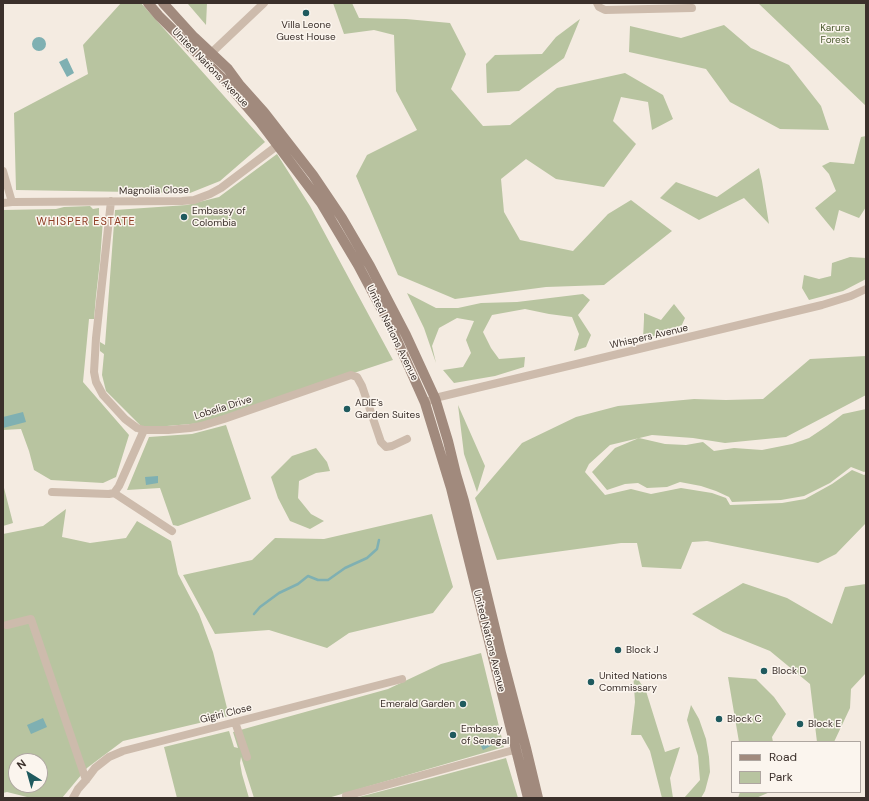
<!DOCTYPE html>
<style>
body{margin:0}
#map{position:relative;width:869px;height:801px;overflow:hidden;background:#f4ebe1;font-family:"DM Sans",sans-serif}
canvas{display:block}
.frame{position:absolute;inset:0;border:4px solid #3b302b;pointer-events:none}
.legend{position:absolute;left:731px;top:741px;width:130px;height:52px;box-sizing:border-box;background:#fbf5ee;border:1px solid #aea6a0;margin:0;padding:5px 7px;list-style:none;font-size:12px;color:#3b302b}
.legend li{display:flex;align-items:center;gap:8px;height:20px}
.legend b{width:20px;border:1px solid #aea6a0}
.north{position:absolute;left:8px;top:753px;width:40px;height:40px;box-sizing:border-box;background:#fbf5ee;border:1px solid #aea6a0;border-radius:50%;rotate:323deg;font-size:11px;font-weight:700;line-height:16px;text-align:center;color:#3b302b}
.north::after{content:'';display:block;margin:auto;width:14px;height:18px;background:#1f5a5e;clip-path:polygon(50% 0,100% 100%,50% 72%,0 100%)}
</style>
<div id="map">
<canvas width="869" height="801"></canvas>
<div class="frame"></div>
<ul class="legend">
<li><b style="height:5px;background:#a18a7d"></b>Road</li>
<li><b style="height:11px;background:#b8c4a0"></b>Park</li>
</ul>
<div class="north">N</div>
</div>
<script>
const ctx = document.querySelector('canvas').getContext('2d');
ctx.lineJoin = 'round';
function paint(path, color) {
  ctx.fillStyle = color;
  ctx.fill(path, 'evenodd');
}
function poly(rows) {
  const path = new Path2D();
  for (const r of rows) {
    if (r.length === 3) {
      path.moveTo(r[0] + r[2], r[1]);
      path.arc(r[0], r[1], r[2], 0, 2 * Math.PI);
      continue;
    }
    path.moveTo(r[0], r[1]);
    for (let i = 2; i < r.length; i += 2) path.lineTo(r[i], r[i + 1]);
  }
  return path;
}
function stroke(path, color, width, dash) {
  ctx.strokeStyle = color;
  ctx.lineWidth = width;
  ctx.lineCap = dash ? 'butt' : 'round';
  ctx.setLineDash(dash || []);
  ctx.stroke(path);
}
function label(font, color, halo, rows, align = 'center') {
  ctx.font = font + ' "DM Sans",sans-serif';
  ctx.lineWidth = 3;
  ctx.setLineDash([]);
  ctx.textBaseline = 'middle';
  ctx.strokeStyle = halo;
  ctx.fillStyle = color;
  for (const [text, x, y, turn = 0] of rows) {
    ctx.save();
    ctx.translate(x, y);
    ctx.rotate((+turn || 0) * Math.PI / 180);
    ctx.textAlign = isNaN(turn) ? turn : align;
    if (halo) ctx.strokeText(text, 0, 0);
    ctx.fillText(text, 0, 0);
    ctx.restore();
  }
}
paint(poly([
 [121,3,141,3,265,142,220,181,190,193,16,190,14,113,88,74,83,45],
 [188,3,207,3,206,25,188,4],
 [333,3,352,3,359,18,406,19,450,23,466,54,451,89,483,126,510,125,557,88,625,73,663,95,673,119,652,130,648,102,621,97,613,121,636,144,604,187,556,179,526,159,501,179,504,212,520,240,573,251,608,214,631,200,672,231,604,285,546,287,455,299,398,275,356,176,367,155,417,130,396,91,394,35,374,30,344,34],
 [758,3,866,3,866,106],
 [580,19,564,58,519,91,487,93,486,64,495,55,542,54,556,37],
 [724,25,751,48,789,65,821,106,829,130,780,129,730,102,706,69,629,52,630,26,681,38],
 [866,136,866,207,859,218,839,210,834,231,815,208,836,191,829,174,822,166,830,162,854,164,861,137],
 [277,154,310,206,393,360,203,423,143,428,106,391,102,375,104,354,100,351,100,342,105,345,115,210,187,205,219,197],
 [759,168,762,181,769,224,744,198,699,220,660,198,676,182,717,197],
 [90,206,93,209,99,208,99,215,103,220,100,261,96,296,94,319,89,319,83,382,129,435,116,477,103,483,51,480,34,470,29,451,21,429,3,430,3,210,56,209,64,207],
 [850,257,866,258,866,279,843,291,809,300,802,288,804,275,819,279,831,276,832,263],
 [407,293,436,308,458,308,481,303,517,302,583,294,590,300,578,315,591,335,586,347,574,351,579,334,572,317,549,314,525,309,492,315,483,332,491,348,499,359,525,357,524,367,495,376,454,383,443,370,463,367,471,353,466,340,474,321,457,318,439,328,432,346,436,363,424,328],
 [674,304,685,318,680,329,643,339,644,319,644,313,661,320],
 [866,356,866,395,786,437,725,443,693,438,652,435,610,445,589,464,585,472,605,495,631,489,651,494,681,488,712,493,726,498,730,505,782,503,805,499,832,484,852,470,864,475,866,474,866,523,836,554,818,563,707,541,692,542,681,569,642,567,637,543,621,543,497,560,475,498,522,443,576,417,618,406,694,399,726,400,763,399,810,359],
 [458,405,485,466,477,492,464,454],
 [866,409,866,471,864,472,851,467,830,483,804,496,781,500,732,502,729,497,716,491,701,486,680,482,667,487,647,488,638,483,625,484,607,490,592,472,615,448,639,438,665,444,686,445,703,442,714,451,734,448,762,450,792,444,809,438,827,426,843,414],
 [226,425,251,499,178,526,173,525,160,488,127,490,149,437,192,434],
 [316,448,327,462,330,471,316,473,299,481,298,498,311,514,324,521,310,529,290,521,278,498,271,477,292,456],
 [3,484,13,523,3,526],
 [66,509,62,537,90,543,126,538,137,521,171,541,178,574,199,614,213,652,229,716,123,741,87,768,62,798,31,798,7,792,3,793,3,534,43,526],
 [16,761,40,761,40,785,16,785],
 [432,514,453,587,433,613,349,633,327,648,269,630,215,634,183,575,252,560,275,538,324,539],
 [743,583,787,598,832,624,845,587,866,584,866,673,851,689,850,708,834,742,817,742,810,684,770,651,723,632,692,614],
 [481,653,504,747,328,798,254,798,241,757,240,763,242,774,249,798,177,798,164,747,229,731,234,747,238,748,233,732,388,689,441,664],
 [633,672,646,691,665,752,680,747,670,778,673,798,662,798,650,751,641,735,631,735,635,702],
 [728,677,756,679,774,697,786,714,772,737,773,742,739,742],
 [691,705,699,719,706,739,709,757,710,772,705,791,701,798,684,798,700,780,698,756,687,720],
 [506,758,518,798,355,798,432,778],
 [740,792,770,792,756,798,738,798]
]), '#b8c4a0');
paint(poly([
 [39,44,7],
 [67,58,74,73,67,77,59,62],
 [23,412,26,422,3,428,3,417],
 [158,476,158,483,146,485,145,477],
 [43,718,47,727,31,734,27,725],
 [493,737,496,743,483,750,480,744]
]), '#7fb0b2');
stroke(poly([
 [254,614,260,607,279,593,298,584,308,576,318,580,328,580,345,568,367,558,377,549,379,540]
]), '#7fb0b2', 2.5);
stroke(poly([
 [597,3,599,7,605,10,692,8],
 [208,56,264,3],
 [3,171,12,202],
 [111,201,96,338,94,372,96,382,103,395,125,419,137,428,144,430,168,430,190,428,201,426,224,419,351,375,357,377,362,386,381,442,386,447,392,446,407,439],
 [3,203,12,202,182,201,194,200,210,194,221,188,282,142],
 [425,403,435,398,822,305,851,296,866,289],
 [52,492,109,494,114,493,119,486,144,430],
 [114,493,172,531],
 [7,625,31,619,86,780],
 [235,722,247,757],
 [346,796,510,751,516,750],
 [73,798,78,789,86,780,95,768,109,757,123,751,402,679]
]), '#cdbbac', 8);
stroke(poly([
 [148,3,159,16,226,82,260,122,321,203,358,265,392,329,425,403,451,488,481,609,528,798],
 [163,3,194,37,228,69,239,84,264,112,313,175,342,218,370,266,406,335,435,398,448,441,456,474,464,501,501,653,526,748,538,798]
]), '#a18a7d', 10);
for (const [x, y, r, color] of [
 [306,13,4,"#1f5a5e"],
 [184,217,4,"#1f5a5e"],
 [347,409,4,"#1f5a5e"],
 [618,650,4,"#1f5a5e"],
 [764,671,4,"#1f5a5e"],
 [591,682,4,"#1f5a5e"],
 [463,704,4,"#1f5a5e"],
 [719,719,4,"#1f5a5e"],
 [800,724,4,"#1f5a5e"],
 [453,735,4,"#1f5a5e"]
]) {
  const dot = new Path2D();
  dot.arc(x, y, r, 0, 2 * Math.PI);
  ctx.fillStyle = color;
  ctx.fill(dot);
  stroke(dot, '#fbf5ee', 1.5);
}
label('10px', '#3b302b', '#fbf5ee', [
 ["Villa Leone",306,25,"center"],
 ["Guest House",306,37,"center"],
 ["Embassy of",192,211],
 ["Colombia",192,223],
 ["ADIE's",355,403],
 ["Garden Suites",355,415],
 ["Block J",626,650],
 ["Block D",772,671],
 ["United Nations",599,676],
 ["Commissary",599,688],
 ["Emerald Garden",455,704,"right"],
 ["Block C",727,719],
 ["Block E",808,724],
 ["Embassy",461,729],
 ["of Senegal",461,741]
], 'left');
label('10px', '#4a5a2e', '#fbf5ee', [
 ["Karura",835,28],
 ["Forest",835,40]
]);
label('10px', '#3b302b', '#fbf5ee', [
 ["United Nations Avenue",210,68,46],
 ["Magnolia Close",154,191,-1],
 ["United Nations Avenue",392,333,64],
 ["Whispers Avenue",649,337,-13],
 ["Lobelia Drive",223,408,-17],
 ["United Nations Avenue",489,641,76],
 ["Gigiri Close",226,714,-14]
]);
ctx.letterSpacing = '1px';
label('11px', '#8c3b22', '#fbf5ee', [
 ["WHISPER ESTATE",86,222]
]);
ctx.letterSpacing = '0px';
</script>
